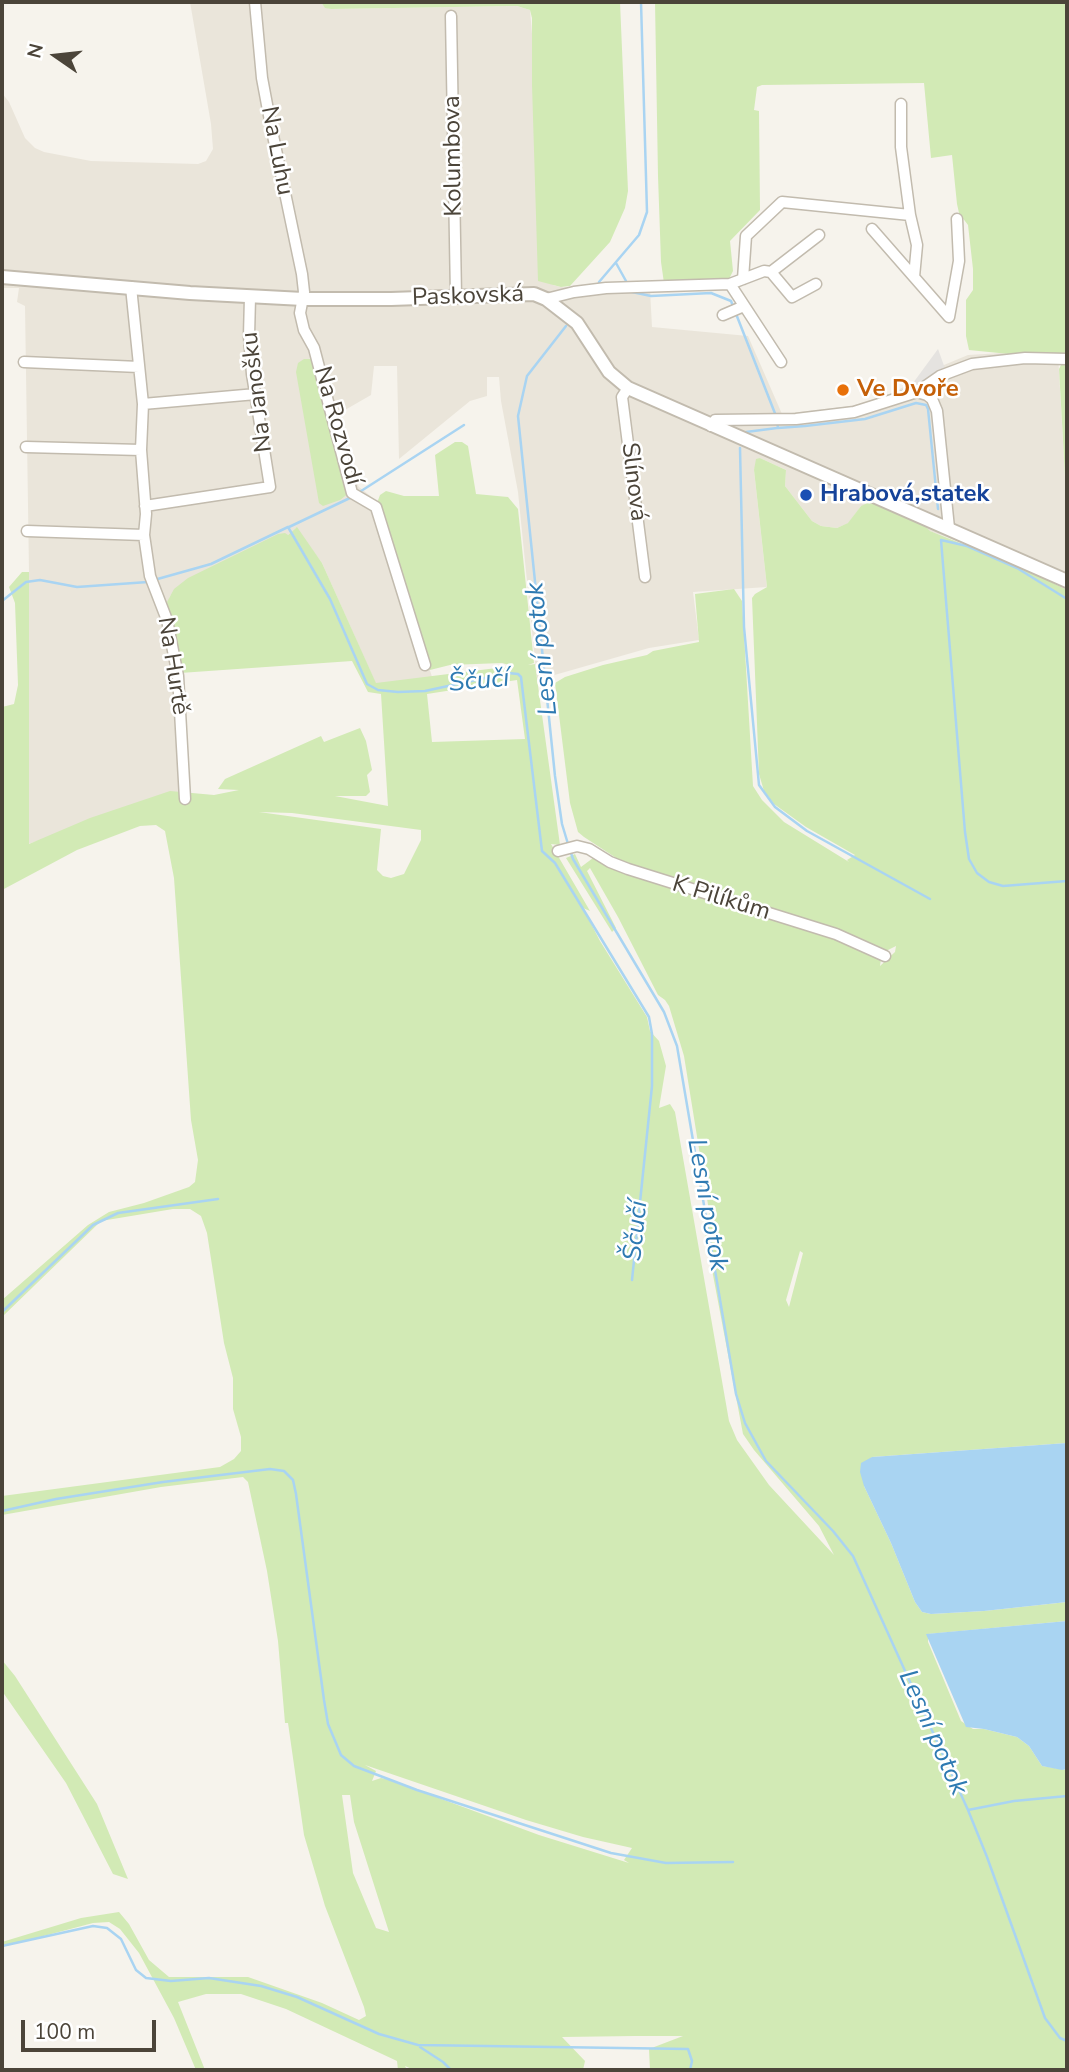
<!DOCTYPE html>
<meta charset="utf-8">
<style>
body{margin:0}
#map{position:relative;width:1069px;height:2072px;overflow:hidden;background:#f6f3ec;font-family:"Nunito Sans",sans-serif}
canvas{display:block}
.frame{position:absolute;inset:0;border:4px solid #4b4439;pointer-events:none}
.north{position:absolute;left:21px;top:21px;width:70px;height:70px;-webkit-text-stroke:5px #fff;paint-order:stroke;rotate:284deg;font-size:19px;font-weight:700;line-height:28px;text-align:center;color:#4b4439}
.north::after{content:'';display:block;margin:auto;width:24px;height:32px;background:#4b4439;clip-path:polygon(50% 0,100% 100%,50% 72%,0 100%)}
.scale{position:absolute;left:21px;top:2020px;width:135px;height:32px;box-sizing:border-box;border:4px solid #4b4439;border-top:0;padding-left:9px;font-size:21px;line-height:24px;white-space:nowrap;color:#4b4439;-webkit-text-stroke:5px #fff;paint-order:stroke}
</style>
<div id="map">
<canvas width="1069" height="2072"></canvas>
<div class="frame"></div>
<div class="north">N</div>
<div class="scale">100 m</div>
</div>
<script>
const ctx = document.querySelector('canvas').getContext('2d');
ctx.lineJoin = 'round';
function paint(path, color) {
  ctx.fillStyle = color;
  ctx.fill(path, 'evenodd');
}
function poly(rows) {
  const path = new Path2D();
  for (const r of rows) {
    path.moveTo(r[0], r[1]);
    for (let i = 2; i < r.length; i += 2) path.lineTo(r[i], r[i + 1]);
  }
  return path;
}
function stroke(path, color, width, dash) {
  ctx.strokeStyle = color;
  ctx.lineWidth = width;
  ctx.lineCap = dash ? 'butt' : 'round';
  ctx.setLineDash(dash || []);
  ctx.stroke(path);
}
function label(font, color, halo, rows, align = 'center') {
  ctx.font = font + ' "Nunito Sans",sans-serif';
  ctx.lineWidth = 5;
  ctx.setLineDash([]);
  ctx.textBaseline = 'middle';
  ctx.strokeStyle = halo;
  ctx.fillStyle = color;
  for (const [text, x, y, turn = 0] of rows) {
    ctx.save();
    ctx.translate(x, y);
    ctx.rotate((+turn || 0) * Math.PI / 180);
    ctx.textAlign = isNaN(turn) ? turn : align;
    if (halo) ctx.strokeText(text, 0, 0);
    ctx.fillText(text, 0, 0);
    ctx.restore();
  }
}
paint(poly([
 [190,2,321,2,325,7,331,9,517,6,530,10,553,285,561,287,650,290,652,327,748,336,782,414,851,406,885,397,944,365,968,355,1002,353,1058,354,1067,512,1067,590,1025,569,946,537,861,506,849,523,837,528,821,526,812,521,785,486,786,470,760,458,754,470,767,587,693,592,699,640,649,648,537,680,518,492,501,401,499,377,487,377,487,396,470,401,399,459,397,366,374,366,371,395,338,414,353,476,359,487,378,502,432,677,376,684,322,563,296,528,288,535,170,596,167,607,176,643,189,793,28,844,29,572,25,306,17,302,19,288,2,288,2,93,9,102,25,138,35,148,44,152,91,161,198,164,206,161,213,149,211,124]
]), '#eae5da');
paint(poly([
 [321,2,620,2,628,191,625,208,610,242,570,286,561,287,538,281,532,85,532,18,530,10,517,6,331,9,325,8],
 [655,2,1067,2,1067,354,1009,354,969,350,966,336,966,300,973,290,973,269,968,225,959,213,957,204,952,155,931,158,924,83,762,85,757,87,754,110,759,111,760,210,730,241,733,271,728,281,664,283,661,262,658,176],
 [304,359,315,359,349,493,340,500,323,506,319,503,296,372,298,363],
 [1062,363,1067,363,1067,512,1059,369],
 [455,442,462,442,468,446,476,494,508,497,518,509,534,663,528,665,535,664,560,845,551,844,590,911,583,908,600,941,647,1017,650,1031,659,1041,666,1066,659,1108,670,1104,675,1112,729,1421,737,1440,769,1485,834,1555,819,1526,754,1450,743,1434,703,1222,710,1217,684,1056,669,1006,665,1000,658,995,618,917,590,868,587,871,616,928,612,932,566,858,575,854,581,867,593,858,637,878,834,936,881,959,880,966,895,952,896,946,886,951,878,950,868,945,867,941,862,942,630,867,584,837,578,832,570,803,555,683,565,677,603,665,647,655,653,651,699,642,695,594,734,589,742,601,753,786,762,800,784,822,849,862,847,860,855,855,806,827,774,804,764,791,759,774,752,598,755,594,767,587,754,470,756,459,760,458,786,470,785,486,812,521,821,526,837,528,848,523,861,506,870,502,926,527,930,531,1025,569,1067,590,1067,1443,872,1457,864,1486,891,1543,915,1602,922,1612,931,1614,984,1611,1067,1602,1067,1621,928,1634,928,1642,961,1721,973,1729,984,1729,1017,1737,1029,1746,1042,1766,1067,1770,1067,2070,650,2070,649,2049,683,2036,635,2036,562,2037,585,2061,583,2070,414,2070,405,2066,407,2070,398,2070,397,2061,286,2009,241,1994,206,1994,178,2002,205,2070,196,2070,174,2018,139,1953,120,1929,109,1922,93,1923,2,1947,2,1942,81,1918,119,1912,129,1924,149,1960,169,1977,248,1977,322,2003,359,2020,366,2016,364,2007,325,1906,304,1835,288,1723,285,1723,278,1641,267,1571,248,1482,243,1477,161,1487,2,1515,2,1496,220,1467,234,1459,241,1451,241,1437,233,1409,233,1378,224,1343,207,1233,201,1216,190,1209,173,1209,101,1221,2,1317,2,1300,88,1225,109,1212,144,1203,189,1187,195,1182,198,1160,191,1120,174,878,165,831,156,825,140,826,77,850,2,890,2,707,14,704,18,685,15,603,9,587,22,572,29,572,29,844,90,818,170,791,214,795,239,790,218,789,225,779,321,736,324,742,360,728,366,741,372,770,367,775,370,792,366,796,335,796,388,806,381,694,368,692,352,661,180,673,176,643,167,602,174,589,188,578,278,534,285,533,288,535,297,527,322,563,376,683,513,666,502,663,450,665,430,670,377,503,380,495,386,491,404,496,439,496,435,455],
 [517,680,525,739,432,742,427,694],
 [259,812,292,813,421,830,421,840,404,874,391,878,383,876,377,870,381,829],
 [800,1251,803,1253,789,1307,786,1300],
 [365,1765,526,1820,583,1837,632,1848,624,1860,629,1863,539,1835,390,1780,381,1778,372,1781,376,1771],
 [342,1795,350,1795,354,1822,389,1932,376,1928,353,1873],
 [2,1660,15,1676,97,1804,128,1879,113,1874,66,1783,2,1691]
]), '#d2eab5');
paint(poly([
 [938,349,947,374,917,392,913,383]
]), '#e5e3e0');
paint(poly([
 [1067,1443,1067,1602,984,1611,931,1614,922,1612,915,1602,891,1543,864,1486,860,1472,861,1463,872,1457],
 [1067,1621,1067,1769,1062,1770,1042,1766,1029,1746,1017,1737,984,1729,966,1727,926,1634]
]), '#a9d4f2');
stroke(poly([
 [616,263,626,281],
 [599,282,639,235,647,212,641,2],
 [632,292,651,296,711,293,731,301,776,416],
 [566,326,527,376,518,416,555,776,562,824,568,844],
 [777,422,778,428,805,426,865,419,916,403,926,405,928,409,938,509],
 [746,432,777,428],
 [740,448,744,627,759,785,775,807,807,831,930,899],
 [358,493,464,425],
 [289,527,352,497],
 [154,580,211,564,288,527,330,599,367,684,378,690,398,692,425,691,508,673,518,674,521,677,542,851,555,863,649,1017,652,1034,652,1086,632,1280],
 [1067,599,1017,568,967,546,941,540,965,832,969,859,977,873,989,882,1003,886,1067,881],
 [2,601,26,582,40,580,77,587,148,582],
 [570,850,573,859,664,1012,677,1046,736,1394,745,1423,766,1461,833,1531,853,1556,968,1810,987,1857,1045,2018,1060,2038,1067,2041],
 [2,1312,93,1225,118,1213,218,1199],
 [2,1511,56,1499,163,1482,270,1469,284,1471,293,1480,296,1494,324,1700,328,1724,341,1755,354,1766,417,1790,611,1853,666,1863,733,1862],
 [968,1810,1014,1801,1067,1796],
 [2,1946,93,1926,107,1928,121,1939,136,1970,146,1978,171,1981,209,1978,261,1986,297,1997,379,2034,418,2045,688,2049,692,2061,690,2070],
 [420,2047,443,2062,451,2070]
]), '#a9d4f2', 2.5);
const minor = poly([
 [255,2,262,78,271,126,302,274,304,292,300,313,304,330,314,348,352,493,376,507,425,665],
 [451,16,456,296],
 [901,104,901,147,910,215,917,245,914,277],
 [872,229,949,317,959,261,957,219],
 [771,272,792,297,816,284],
 [743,279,746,236,782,202,910,215],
 [730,284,781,362],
 [131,287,143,404,141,450,146,514,144,535,150,576,167,620,178,676,185,799],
 [546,299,574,292,606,288,730,284,764,271,771,272,819,235],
 [723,315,744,306],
 [24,362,139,367],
 [628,388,622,397,645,577],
 [917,392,940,376,972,364,1025,358,1067,359],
 [143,404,256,394],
 [711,426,715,420,796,419,854,412,917,392,927,395,932,399,937,411,949,528],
 [26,447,141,450],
 [145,506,270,487,252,374,249,336,250,297],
 [27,531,144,535],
 [558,851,577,846,589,849,610,862,628,869,836,934,885,956]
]);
const tertiary = poly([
 [2,277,190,293,303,299,391,299,534,294,546,299,577,323,609,372,628,388,1067,581]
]);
stroke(minor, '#c2bbae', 13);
stroke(tertiary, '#c2bbae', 16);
stroke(minor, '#fff', 10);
stroke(tertiary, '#fff', 12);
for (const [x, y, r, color] of [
 [843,390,7,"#e8710a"],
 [806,495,7,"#1a4fb4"]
]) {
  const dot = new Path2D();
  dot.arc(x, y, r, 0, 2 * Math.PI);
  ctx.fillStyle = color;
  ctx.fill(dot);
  stroke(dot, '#fff', 2.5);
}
label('24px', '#4b4439', '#fff', [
 ["Na Luhu",276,151,79],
 ["Kolumbova",454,156,-91],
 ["Paskovská",468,297,-2],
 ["Na Janošku",258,392,-97],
 ["Na Rozvodí",337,426,74],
 ["Slínová",633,482,83],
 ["Na Hurtě",172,666,81],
 ["K Pilíkům",721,899,17]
]);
label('bold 24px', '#c56008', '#fff', [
 ["Ve Dvoře",857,390]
], 'left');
label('bold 24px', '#164399', '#fff', [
 ["Hrabová,statek",820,495]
], 'left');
label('italic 26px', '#2e7ab2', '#fff', [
 ["Lesní potok",543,649,-96],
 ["Ščučí",479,682,-5],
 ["Lesní potok",706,1205,80],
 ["Ščučí",637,1231,-84],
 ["Lesní potok",932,1733,66]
]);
</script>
